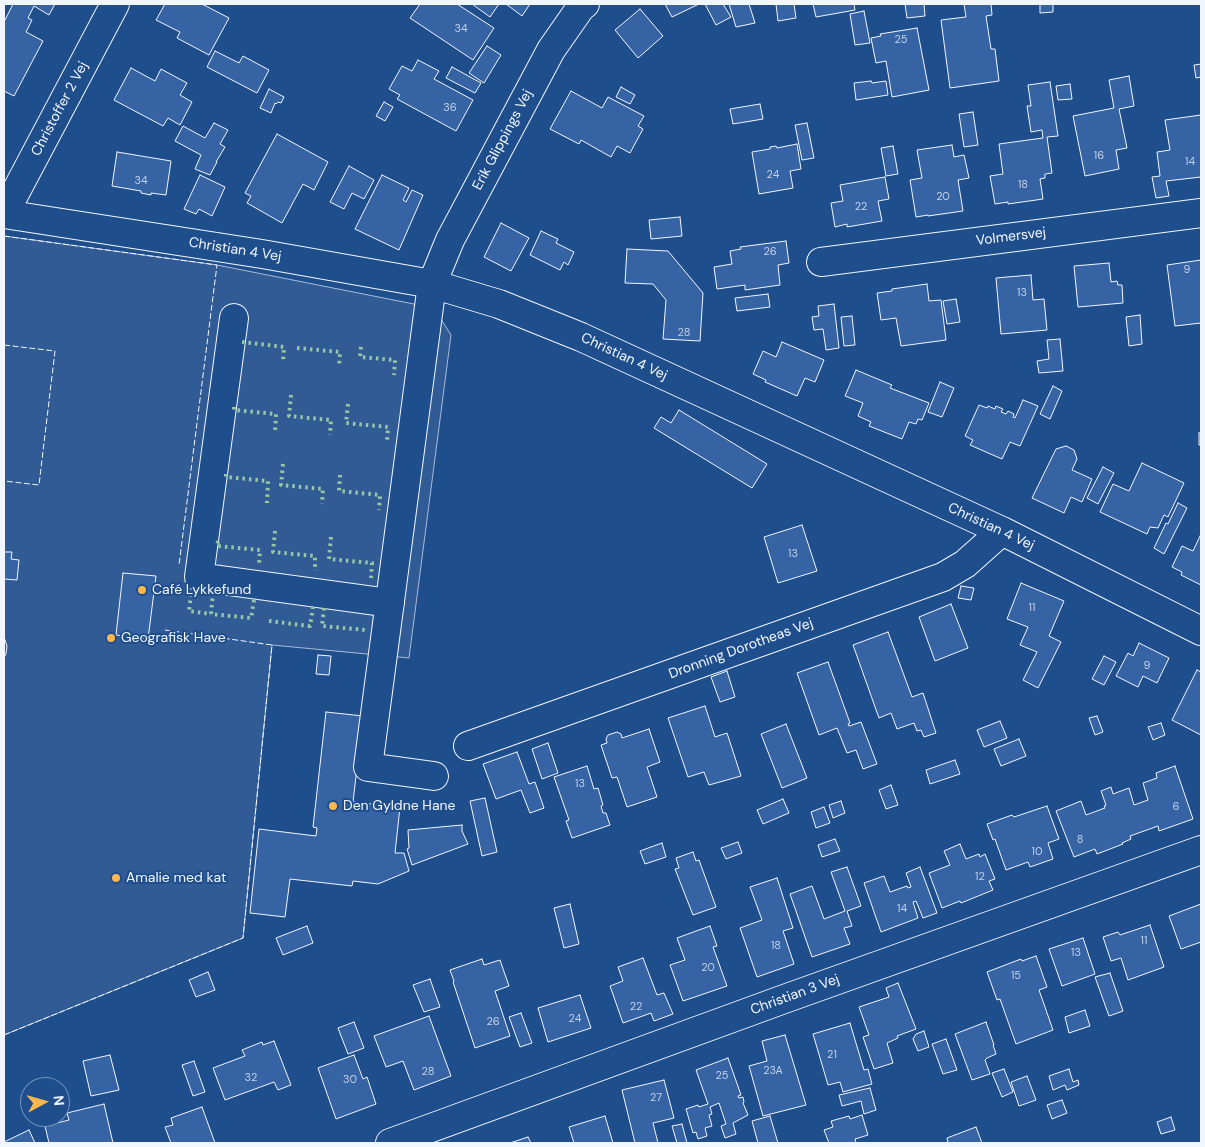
<!DOCTYPE html>
<meta charset="utf-8">
<style>
body{margin:0}
#map{position:relative;width:1205px;height:1147px;overflow:hidden;background:#1f4e8c;font-family:"DM Sans",sans-serif}
canvas{display:block}
.frame{position:absolute;inset:0;border:5px solid #f2f6ff;pointer-events:none}
.north{position:absolute;left:20px;top:1077px;width:50px;height:50px;box-sizing:border-box;background:#1f4e8c;border:1px solid #7391ba;border-radius:50%;rotate:84deg;font-size:14px;font-weight:700;line-height:20px;text-align:center;color:#f2f6ff}
.north::after{content:'';display:block;margin:auto;width:18px;height:22px;background:#ffb74d;clip-path:polygon(50% 0,100% 100%,50% 72%,0 100%)}
</style>
<div id="map">
<canvas width="1205" height="1147"></canvas>
<div class="frame"></div>
<div class="north">N</div>
</div>
<script>
const ctx = document.querySelector('canvas').getContext('2d');
ctx.lineJoin = 'round';
function paint(path, color) {
  ctx.fillStyle = color;
  ctx.fill(path, 'evenodd');
}
function poly(rows) {
  const path = new Path2D();
  for (const r of rows) {
    path.moveTo(r[0], r[1]);
    for (let i = 2; i < r.length; i += 2) path.lineTo(r[i], r[i + 1]);
  }
  return path;
}
function stroke(path, color, width, dash) {
  ctx.strokeStyle = color;
  ctx.lineWidth = width;
  ctx.lineCap = dash ? 'butt' : 'round';
  ctx.setLineDash(dash || []);
  ctx.stroke(path);
}
function label(font, color, halo, rows, align = 'center') {
  ctx.font = font + ' "DM Sans",sans-serif';
  ctx.lineWidth = 4;
  ctx.setLineDash([]);
  ctx.textBaseline = 'middle';
  ctx.strokeStyle = halo;
  ctx.fillStyle = color;
  for (const [text, x, y, turn = 0] of rows) {
    ctx.save();
    ctx.translate(x, y);
    ctx.rotate((+turn || 0) * Math.PI / 180);
    ctx.textAlign = isNaN(turn) ? turn : align;
    if (halo) ctx.strokeText(text, 0, 0);
    ctx.fillText(text, 0, 0);
    ctx.restore();
  }
}
const built = poly([
 [4,236,217,265,434,308,451,335,409,658,272,645,243,938,4,1035,4,236]
]);
paint(built, '#305b95');
stroke(built, '#a8bbd7', 1);
const building = poly([
 [13,4,55,4,49,15,34,6,28,18,32,20,26,32,43,41,14,96,4,91,4,22,13,4],
 [165,4,202,4,229,18,209,55,177,38,180,32,156,20,165,4],
 [420,4,457,4,494,28,473,60,410,18,420,4],
 [472,4,499,4,490,17,472,4],
 [506,4,530,4,522,16,506,4],
 [665,4,699,4,672,17,665,4],
 [705,4,723,4,731,17,716,25,705,4],
 [729,4,749,4,755,23,736,27,729,4],
 [776,4,794,4,796,18,778,21,776,4],
 [813,4,854,4,855,10,816,17,813,4],
 [905,4,924,4,925,16,907,18,905,4],
 [964,4,991,4,992,15,986,16,991,49,995,49,999,81,950,88,941,20,966,17,964,4],
 [1040,4,1053,4,1053,12,1040,13,1040,4],
 [640,9,663,36,638,58,615,30,640,9],
 [864,11,870,43,855,45,850,14,864,11],
 [917,28,929,90,892,97,886,61,876,63,871,38,881,36,880,34,917,28],
 [487,46,501,55,484,83,469,73,487,46],
 [215,51,239,63,243,56,269,70,257,93,207,67,215,51],
 [418,60,439,71,434,79,473,100,456,131,397,99,400,95,389,89,402,66,412,71,418,60],
 [1201,64,1201,77,1196,78,1194,65,1201,64],
 [452,67,481,83,475,93,446,78,452,67],
 [131,68,155,81,161,69,187,83,180,95,192,102,180,125,168,118,163,126,114,100,131,68],
 [1129,76,1134,106,1119,109,1127,148,1116,150,1119,169,1085,176,1073,116,1114,108,1109,80,1129,76],
 [871,81,872,83,886,81,888,95,856,100,854,83,871,81],
 [1050,82,1058,136,1047,137,1052,173,1045,174,1045,178,1040,179,1043,199,1008,204,1008,202,995,204,990,176,1003,174,999,144,1043,138,1042,130,1031,132,1027,106,1031,106,1028,85,1050,82],
 [1070,84,1072,99,1058,100,1056,86,1070,84],
 [621,87,635,95,630,104,616,97,621,87],
 [269,89,284,97,281,103,278,102,276,104,275,103,271,113,260,108,269,89],
 [571,91,602,108,608,97,644,116,638,126,643,129,630,153,617,146,611,157,581,140,579,144,550,129,571,91],
 [384,102,393,107,385,121,376,116,384,102],
 [760,104,763,119,733,124,730,109,760,104],
 [973,112,978,145,964,147,959,114,973,112],
 [1201,115,1201,177,1166,181,1169,196,1156,198,1152,177,1160,176,1157,152,1170,150,1165,120,1201,115],
 [214,123,228,130,220,144,225,147,216,162,217,162,210,175,195,169,201,155,175,141,183,126,205,138,214,123],
 [807,123,814,158,802,160,795,125,807,123],
 [277,134,328,162,314,190,303,184,282,223,247,203,251,196,245,193,277,134],
 [797,144,801,169,790,171,793,188,759,194,752,152,770,149,770,147,776,146,777,148,797,144],
 [952,145,954,157,964,155,969,178,958,180,963,211,928,216,928,215,916,217,910,180,922,178,917,150,952,145],
 [893,146,898,174,886,176,881,148,893,146],
 [117,152,171,161,166,195,151,193,151,195,141,193,141,191,112,186,117,152],
 [349,166,374,180,364,199,352,193,344,209,330,202,349,166],
 [200,175,225,187,212,216,199,209,196,214,184,209,200,175],
 [382,175,409,188,403,200,406,202,412,190,423,195,399,250,355,229,382,175],
 [885,177,889,199,878,201,882,221,847,227,847,224,835,227,831,203,843,201,840,185,885,177],
 [680,217,682,236,651,239,649,220,680,217],
 [501,223,529,238,511,271,484,257,501,223],
 [541,231,558,239,556,243,574,252,568,265,564,262,560,270,530,255,541,231],
 [786,241,789,263,778,265,780,285,745,290,745,285,717,289,714,267,732,264,730,251,741,249,740,247,786,241],
 [627,249,668,251,703,293,700,341,663,339,666,300,653,284,625,283,627,249],
 [1201,260,1201,323,1175,326,1167,265,1201,260],
 [1109,263,1111,282,1117,281,1118,285,1122,285,1123,303,1078,307,1074,266,1109,263],
 [1031,275,1033,300,1044,299,1047,330,1001,334,996,278,1031,275],
 [927,284,929,301,941,300,946,340,901,346,896,318,881,320,877,293,892,291,892,289,927,284],
 [768,294,770,307,737,311,735,298,768,294],
 [956,299,960,322,947,324,943,301,956,299],
 [834,304,839,348,826,350,823,329,814,330,812,317,819,316,818,306,834,304],
 [1140,315,1142,344,1129,346,1126,317,1140,315],
 [852,316,855,345,844,346,841,317,852,316],
 [1060,339,1063,371,1039,373,1037,361,1049,359,1047,340,1060,339],
 [782,342,824,360,815,382,805,378,797,396,765,382,766,380,753,374,763,351,776,357,782,342],
 [856,370,892,385,890,388,929,403,922,420,918,419,916,424,909,422,902,439,869,426,871,422,858,416,863,403,845,396,856,370],
 [940,382,954,388,942,417,928,412,940,382],
 [1053,386,1062,391,1050,419,1040,414,1053,386],
 [1023,400,1038,406,1020,446,1010,442,1002,459,970,445,973,440,965,436,979,405,987,408,988,406,995,409,996,406,1003,409,1001,412,1006,414,1008,411,1014,414,1013,417,1015,418,1023,400],
 [679,410,767,464,752,488,654,428,661,417,671,423,679,410],
 [1199,433,1201,433,1201,445,1199,445,1199,433],
 [1066,446,1074,450,1077,459,1072,470,1092,479,1082,502,1071,497,1064,513,1032,498,1056,449,1066,446],
 [1142,463,1184,483,1168,517,1164,515,1158,528,1150,527,1147,534,1100,512,1113,484,1129,491,1142,463],
 [1103,467,1114,473,1098,504,1087,498,1103,467],
 [1178,503,1187,508,1164,554,1154,548,1166,523,1168,524,1178,503],
 [802,525,817,571,778,583,764,537,802,525],
 [1201,534,1201,585,1181,575,1182,572,1172,567,1182,546,1193,551,1201,534],
 [4,552,12,552,11,559,19,560,17,580,4,579,4,552],
 [123,573,156,576,148,639,116,635,123,573],
 [1021,583,1064,601,1049,636,1061,642,1038,688,1023,680,1037,652,1020,645,1028,627,1007,619,1021,583],
 [961,586,974,588,971,600,958,598,961,586],
 [951,604,968,648,935,661,919,617,951,604],
 [888,632,912,697,923,693,936,733,924,737,921,730,917,731,914,723,897,729,891,713,879,718,853,645,888,632],
 [4,637,7,646,6,654,4,657,4,637],
 [1139,643,1169,658,1157,683,1143,676,1138,687,1116,676,1128,653,1133,656,1139,643],
 [318,655,331,656,329,675,316,674,318,655],
 [1104,656,1116,662,1104,685,1092,679,1104,656],
 [828,662,850,723,848,724,849,726,861,722,877,764,863,769,856,750,847,753,837,728,819,735,797,673,828,662],
 [1197,670,1201,672,1201,735,1172,720,1197,670],
 [727,671,735,697,720,702,711,677,727,671],
 [705,706,715,737,727,733,741,776,709,785,704,772,688,777,668,718,705,706],
 [326,712,363,716,353,802,400,807,395,853,404,853,409,871,378,884,353,881,352,886,290,879,285,917,250,913,259,829,316,836,317,828,313,827,326,712],
 [1097,716,1103,732,1095,735,1089,718,1097,716],
 [1000,721,1007,738,984,747,977,730,1000,721],
 [1161,723,1165,735,1153,740,1148,727,1161,723],
 [786,724,807,778,782,788,761,734,786,724],
 [649,729,660,762,647,767,657,797,627,807,617,777,612,778,601,745,607,743,606,739,608,735,617,732,621,734,622,738,649,729],
 [1019,739,1026,756,1001,766,994,749,1019,739],
 [548,743,558,773,542,779,532,749,548,743],
 [517,752,529,784,535,782,544,808,530,813,521,790,496,799,483,764,517,752],
 [955,760,960,774,930,784,926,770,955,760],
 [587,766,594,789,598,788,603,805,601,806,603,813,606,813,610,825,572,838,566,821,569,820,554,777,587,766],
 [1175,766,1193,819,1159,831,1158,826,1130,836,1131,839,1122,843,1123,844,1097,854,1095,849,1074,857,1056,811,1081,801,1086,815,1105,808,1104,806,1106,805,1101,791,1111,787,1113,794,1129,788,1134,805,1148,800,1143,783,1157,778,1156,773,1175,766],
 [891,785,898,805,886,809,879,790,891,785],
 [485,798,497,852,482,856,470,801,485,798],
 [783,799,789,813,763,824,757,810,783,799],
 [841,801,845,813,833,818,829,805,841,801],
 [1047,806,1059,839,1048,843,1053,859,1030,867,1028,862,1006,870,995,839,993,840,987,824,1012,815,1014,817,1047,806],
 [824,807,830,823,816,828,811,812,824,807],
 [462,825,462,831,468,844,412,865,407,849,409,848,408,830,462,825],
 [835,839,840,851,822,857,818,845,835,839],
 [738,842,742,853,726,859,721,848,738,842],
 [662,843,666,857,645,864,640,851,662,843],
 [960,844,966,859,979,854,980,857,985,854,995,879,989,881,993,890,961,903,960,901,942,908,929,873,950,865,944,851,960,844],
 [693,852,696,861,699,860,716,907,693,915,675,869,679,868,676,858,693,852],
 [847,867,861,906,847,911,852,926,844,928,850,944,812,957,790,894,812,886,824,919,845,911,831,872,847,867],
 [920,867,937,913,923,918,916,901,913,902,918,918,881,932,864,883,884,876,890,892,907,886,908,888,911,887,906,873,920,867],
 [777,878,793,928,783,931,794,964,757,977,740,928,762,920,750,887,777,878],
 [570,904,579,944,564,948,554,908,570,904],
 [1201,904,1201,942,1181,949,1169,916,1201,904],
 [1150,925,1164,967,1128,980,1121,958,1111,961,1103,937,1118,932,1120,935,1150,925],
 [307,926,313,943,283,955,276,938,307,926],
 [710,926,717,946,713,947,727,986,683,1001,670,965,685,960,677,938,710,926],
 [1083,938,1095,974,1062,986,1049,949,1083,938],
 [1036,956,1047,987,1039,990,1053,1030,1016,1044,1000,999,997,1000,987,972,1021,959,1022,961,1036,956],
 [643,958,657,995,664,993,673,1014,654,1021,651,1013,623,1023,610,986,623,981,618,967,643,958],
 [482,959,484,965,500,960,509,986,495,991,510,1036,475,1048,453,982,454,981,450,970,482,959],
 [208,972,215,990,196,997,189,980,208,972],
 [1110,973,1123,1011,1109,1016,1095,977,1110,973],
 [430,979,440,1007,424,1012,413,985,430,979],
 [898,983,916,1029,897,1036,898,1038,887,1043,893,1063,874,1069,863,1037,869,1035,859,1007,889,997,886,988,898,983],
 [580,995,591,1028,548,1042,538,1008,580,995],
 [1085,1010,1090,1026,1069,1033,1065,1017,1085,1010],
 [521,1013,532,1043,520,1047,509,1017,521,1013],
 [429,1016,451,1076,414,1090,403,1061,386,1067,374,1036,429,1016],
 [354,1022,364,1048,348,1054,338,1028,354,1022],
 [986,1022,994,1045,993,1045,996,1054,987,1058,985,1060,990,1074,972,1080,955,1034,986,1022],
 [850,1023,864,1070,868,1069,872,1084,843,1092,840,1082,828,1085,813,1034,850,1023],
 [924,1031,929,1047,918,1051,913,1039,916,1034,924,1031],
 [785,1035,806,1105,763,1116,749,1066,767,1061,762,1041,785,1035],
 [946,1039,957,1070,943,1074,932,1044,946,1039],
 [274,1041,291,1085,278,1090,274,1082,225,1100,213,1068,245,1056,242,1050,262,1042,263,1045,274,1041],
 [110,1055,119,1090,91,1096,83,1061,110,1055],
 [354,1055,363,1079,367,1077,376,1104,336,1119,318,1068,354,1055],
 [728,1058,741,1095,738,1096,739,1098,743,1097,744,1102,743,1103,748,1115,733,1123,736,1134,725,1138,721,1126,726,1124,719,1103,710,1107,712,1114,709,1115,712,1126,705,1128,707,1136,698,1139,696,1132,693,1133,686,1109,698,1105,699,1107,708,1104,696,1070,728,1058],
 [194,1061,205,1092,193,1096,182,1065,194,1061],
 [1004,1069,1013,1092,1002,1097,992,1073,1004,1069],
 [1069,1069,1073,1082,1078,1080,1079,1085,1067,1090,1065,1085,1053,1090,1049,1076,1069,1069],
 [1027,1076,1036,1100,1019,1106,1011,1082,1027,1076],
 [664,1080,674,1118,653,1123,658,1143,635,1143,622,1090,664,1080],
 [870,1088,876,1110,864,1114,861,1101,842,1106,839,1095,870,1088],
 [1062,1100,1067,1113,1052,1119,1047,1105,1062,1100],
 [104,1104,113,1143,49,1143,45,1126,69,1120,67,1113,104,1104],
 [202,1107,215,1143,171,1143,165,1127,173,1125,171,1118,202,1107],
 [862,1115,868,1135,855,1139,856,1143,829,1143,824,1130,833,1127,831,1121,849,1116,850,1119,862,1115],
 [605,1116,613,1143,574,1143,569,1127,605,1116],
 [770,1116,778,1143,758,1143,752,1121,770,1116],
 [1171,1117,1175,1130,1161,1134,1157,1122,1171,1117],
 [682,1124,687,1143,677,1143,672,1126,682,1124],
 [976,1127,982,1143,948,1143,947,1138,976,1127],
 [29,1130,35,1143,4,1143,4,1142,29,1130],
 [528,1137,531,1143,510,1143,528,1137]
]);
paint(building, '#3563a3');
stroke(building, '#f2f6ff', 1);
const minor = poly([
 [4,214,262,254,432,284,499,304,581,337,1002,531,1201,631],
 [4,214,115,4],
 [821,262,1201,213],
 [234,318,199,577,390,603],
 [468,746,943,577,965,564,1002,531],
 [434,776,368,767,432,284,450,240,551,50,581,7,585,4],
 [390,1143,787,998,1201,850]
]);
stroke(minor, '#f2f6ff', 30);
stroke(minor, '#1f4e8c', 28);
stroke(poly([
 [242,342,284,347,283,362],
 [361,347,360,357,395,360,394,375],
 [297,348,340,352,339,367],
 [291,395,289,416,331,420,330,435],
 [348,404,346,423,388,427,387,442],
 [234,407,234,410,276,414,275,433],
 [283,464,281,485,323,489,322,504],
 [226,474,226,477,268,481,267,503],
 [340,475,339,491,380,495,379,510],
 [275,531,273,552,315,556,315,571],
 [331,537,329,559,372,563,371,578],
 [218,541,217,546,260,550,259,565],
 [213,592,211,614,251,618,254,600],
 [191,594,189,611,211,614],
 [324,608,322,626,366,630],
 [269,621,310,626,313,607]
]), '#97c8a6', 4, [2.5, 4]);
stroke(poly([
 [4,236,217,265,179,565],
 [4,345,55,351,39,485,4,481],
 [4,1035,243,938,272,645,165,630]
]), '#f2f6ff', 1, [6, 2.5]);
for (const [x, y, r, color] of [
 [142,590,5,"#ffb74d"],
 [111,638,5,"#ffb74d"],
 [333,806,5,"#ffb74d"],
 [116,878,5,"#ffb74d"]
]) {
  const dot = new Path2D();
  dot.arc(x, y, r, 0, 2 * Math.PI);
  ctx.fillStyle = color;
  ctx.fill(dot);
  stroke(dot, '#1f4e8c', 2);
}
label('11px', '#c3d1e8', null, [
 ["34",461,29],
 ["25",901,40],
 ["36",450,108],
 ["16",1099,156],
 ["14",1190,162],
 ["24",773,175],
 ["34",141,181],
 ["18",1023,185],
 ["20",943,197],
 ["22",861,207],
 ["26",770,252],
 ["9",1187,270],
 ["13",1022,293],
 ["28",684,333],
 ["13",793,554],
 ["11",1032,608],
 ["9",1147,666],
 ["13",580,784],
 ["6",1176,807],
 ["8",1080,840],
 ["10",1037,852],
 ["12",980,877],
 ["14",902,909],
 ["11",1144,941],
 ["18",776,946],
 ["13",1076,953],
 ["20",708,968],
 ["15",1016,976],
 ["22",636,1007],
 ["24",575,1019],
 ["26",493,1022],
 ["21",832,1055],
 ["23A",773,1071],
 ["28",428,1072],
 ["25",722,1076],
 ["32",251,1078],
 ["30",350,1080],
 ["27",656,1098]
]);
label('14px', '#f2f6ff', '#1f4e8c', [
 ["Christoffer 2 Vej",60,109,-62],
 ["Erik Glippings Vej",503,140,-62],
 ["Volmersvej",1011,237,-7],
 ["Christian 4 Vej",235,250,9],
 ["Christian 4 Vej",624,357,25],
 ["Christian 4 Vej",991,527,25],
 ["Dronning Dorotheas Vej",741,649,-20],
 ["Christian 3 Vej",795,995,-20]
]);
label('14px', '#f2f6ff', '#1f4e8c', [
 ["Café Lykkefund",152,590],
 ["Geografisk Have",121,638],
 ["Den Gyldne Hane",343,806],
 ["Amalie med kat",126,878]
], 'left');
</script>
